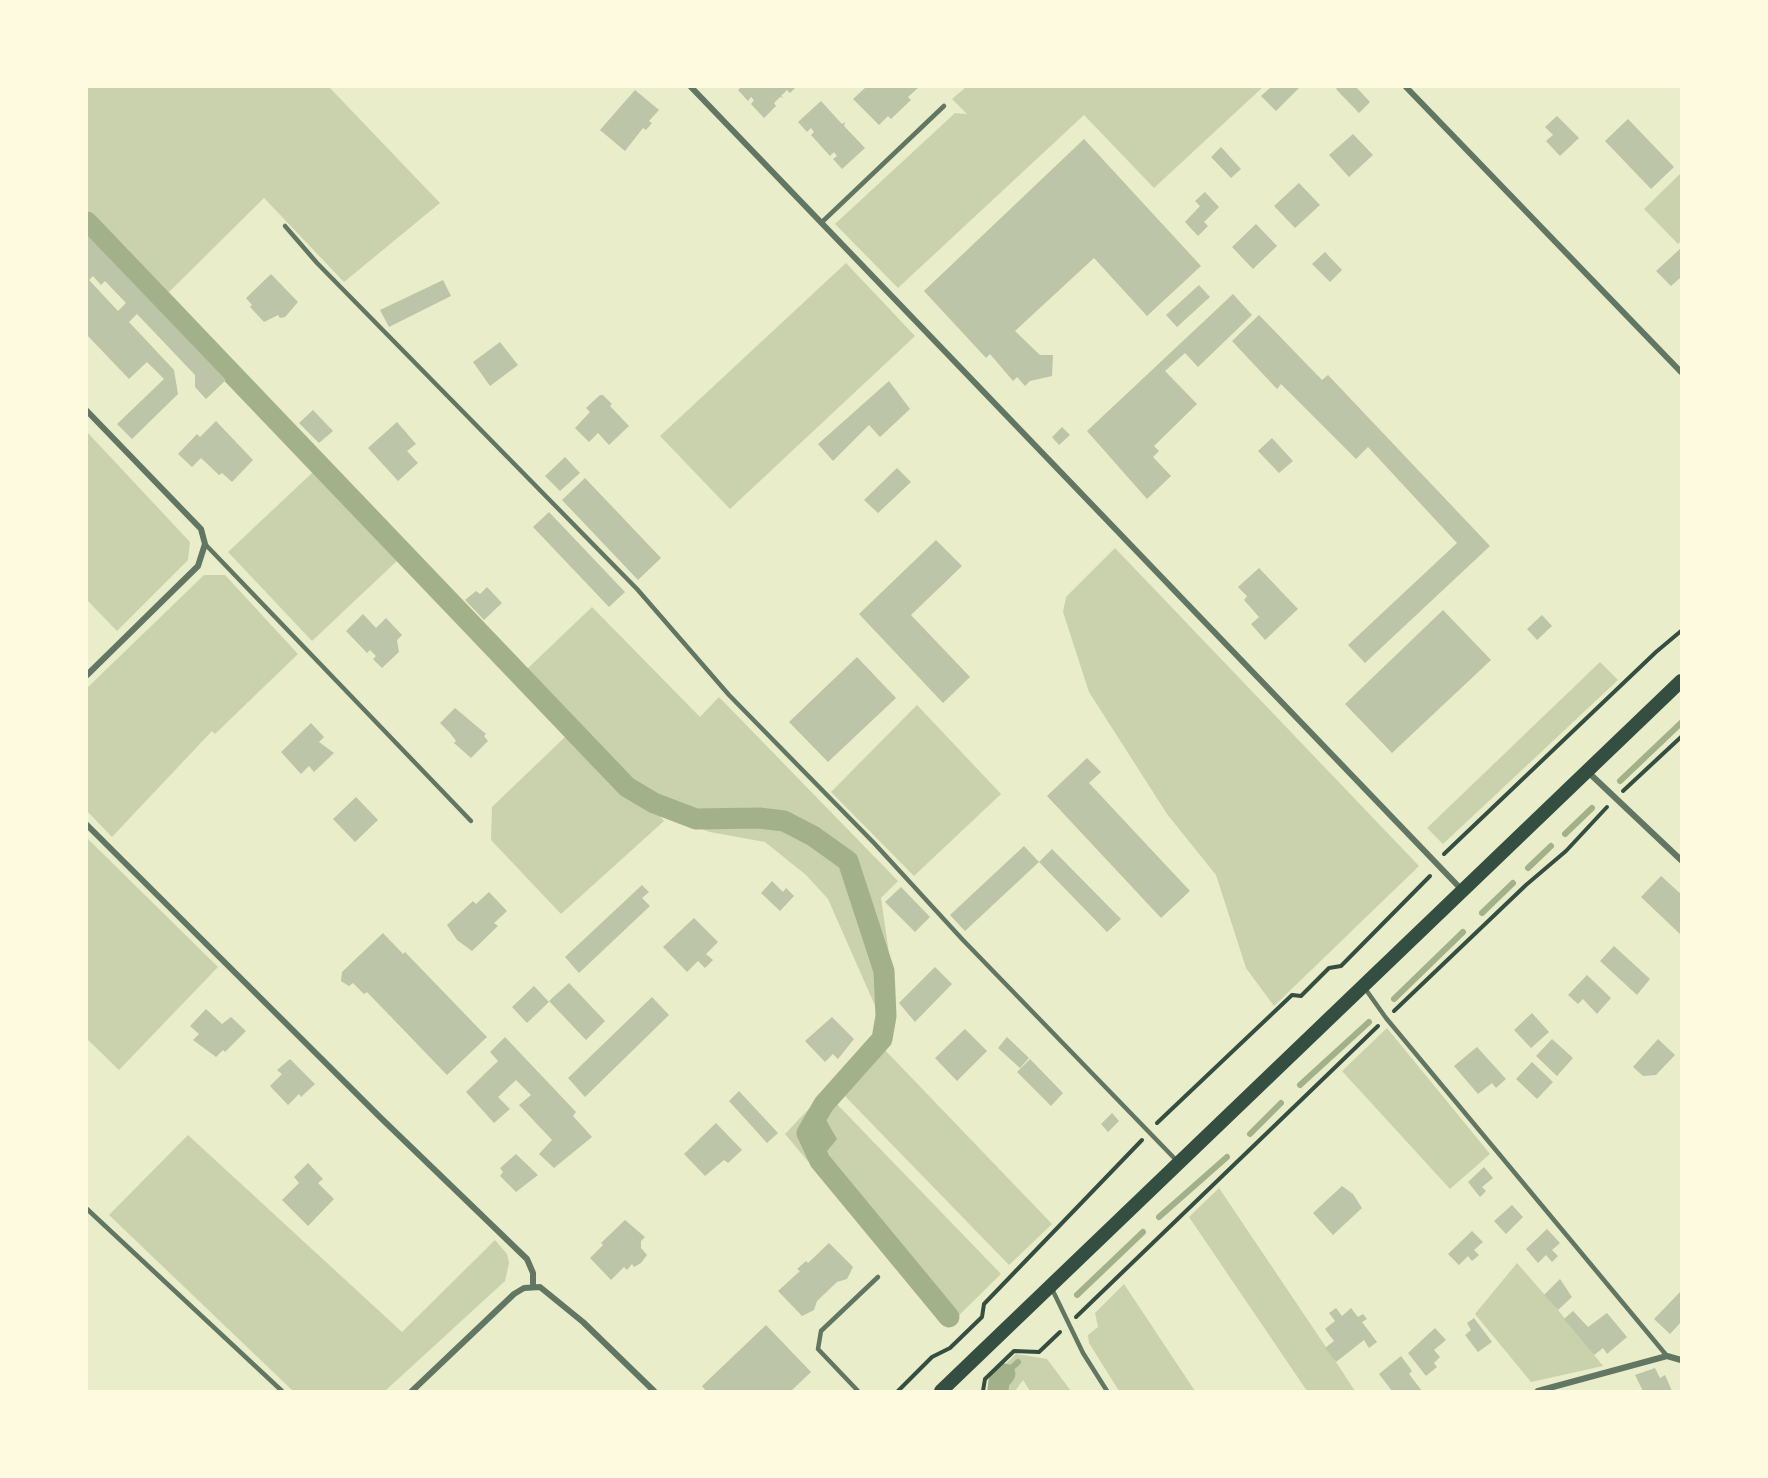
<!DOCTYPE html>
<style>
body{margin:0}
#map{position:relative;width:1768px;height:1478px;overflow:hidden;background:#e9edc9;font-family:"Asap Condensed",sans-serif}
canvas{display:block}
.frame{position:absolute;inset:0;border:88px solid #fefae0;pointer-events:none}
</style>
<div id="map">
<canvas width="1768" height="1478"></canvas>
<div class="frame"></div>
</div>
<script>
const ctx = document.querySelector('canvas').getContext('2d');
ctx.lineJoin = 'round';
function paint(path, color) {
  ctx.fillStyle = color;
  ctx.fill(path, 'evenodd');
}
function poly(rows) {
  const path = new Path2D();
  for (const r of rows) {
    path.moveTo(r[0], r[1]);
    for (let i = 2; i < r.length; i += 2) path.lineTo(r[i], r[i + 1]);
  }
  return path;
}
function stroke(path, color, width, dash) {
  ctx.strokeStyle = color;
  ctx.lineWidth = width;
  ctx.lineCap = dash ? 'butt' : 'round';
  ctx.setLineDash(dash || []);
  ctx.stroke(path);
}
paint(poly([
 [87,87,329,87,440,203,344,282,264,198,169,292,526,670,592,607,700,717,719,697,898,881,881,898,891,967,889,1040,883,1048,1052,1224,1009,1265,841,1092,833,1100,1001,1274,947,1327,785,1134,875,1039,880,1017,828,899,806,875,765,842,710,832,659,815,664,821,561,914,491,840,492,807,566,736,398,560,312,641,228,552,313,472,87,234],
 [966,87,1263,87,1154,188,1084,115,898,288,835,224,955,113,967,114,952,99],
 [1681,173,1681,241,1678,244,1644,209],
 [846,263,915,336,730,509,660,436],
 [87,432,190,542,188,560,117,631,87,600],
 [1115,548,1419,866,1274,1006,1246,968,1216,875,1167,814,1089,692,1063,612,1066,597],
 [204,575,225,575,298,654,215,734,212,731,112,837,87,811,87,688],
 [1600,662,1618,680,1443,844,1427,828],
 [917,705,1001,794,914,876,831,792],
 [87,838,218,967,119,1070,87,1039],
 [1387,1028,1490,1154,1450,1189,1342,1071],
 [188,1135,402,1332,495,1240,507,1254,509,1263,505,1281,385,1391,293,1391,109,1215],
 [1219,1188,1336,1362,1355,1391,1307,1391,1189,1217],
 [1517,1263,1558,1310,1603,1366,1531,1382,1475,1314],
 [1124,1284,1195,1391,1119,1391,1089,1343,1088,1335,1098,1327,1095,1313],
 [1016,1354,1047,1359,1071,1391,1030,1391,1023,1380,1015,1391,987,1391,989,1380]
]), '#cad2ad');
paint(poly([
 [825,1118,837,1139,819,1161,803,1148,811,1124]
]), '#a3b18a');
stroke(poly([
 [1620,781,1681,723],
 [1565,834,1592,808],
 [1528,868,1551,846],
 [1482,913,1513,883],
 [1394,999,1463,932],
 [1300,1085,1369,1022],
 [1250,1134,1281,1103],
 [1159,1217,1227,1157],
 [1077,1295,1143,1232],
 [1005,1374,1018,1362]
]), '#a3b18a', 6);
stroke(poly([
 [87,222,627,787,654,803,696,819,759,818,784,821,813,836,848,861,884,971,886,1016,882,1039,824,1104,807,1133,820,1161,949,1317],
 [998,1391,999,1381,1005,1374]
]), '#a3b18a', 21);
paint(poly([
 [741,87,796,87,790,93,787,90,781,96,784,98,780,97,774,103,776,106,764,118,751,104,754,100,751,97,748,101,738,90],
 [866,87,919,87,908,97,911,100,891,119,888,116,879,125,853,99],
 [1271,87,1300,87,1276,111,1261,96],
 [1338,87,1356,87,1370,102,1359,113,1336,89],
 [635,90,659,110,649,121,652,123,646,130,643,128,625,151,600,130],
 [821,101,842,124,845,122,844,126,865,148,842,169,833,159,837,156,834,152,830,156,811,135,814,132,811,128,807,132,798,122],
 [1557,116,1579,138,1560,156,1546,141,1553,135,1545,127],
 [1628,119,1674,167,1651,189,1605,141],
 [1353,134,1373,155,1349,177,1329,155],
 [1084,139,1201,266,1147,316,1094,258,1015,331,1040,355,1053,355,1052,376,1030,381,1025,386,1017,377,1013,381,990,354,986,358,924,291],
 [1221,147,1241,169,1231,178,1211,157],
 [1299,183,1320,205,1295,228,1274,206],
 [1205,192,1219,207,1204,222,1208,226,1198,236,1185,222,1200,206,1195,201],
 [1256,224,1277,246,1253,269,1232,247],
 [87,235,226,380,206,399,195,387,195,375,137,314,129,322,174,370,178,394,132,439,117,424,164,379,147,362,129,379,87,335],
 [93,276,101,285,105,281,126,303,118,311,89,280],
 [1681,248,1681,277,1671,286,1656,271],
 [1325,252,1342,270,1330,282,1312,264],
 [271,274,298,302,285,317,280,318,278,315,264,322,250,307,252,305,246,298],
 [443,280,451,296,389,327,380,310],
 [1199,285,1210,297,1177,327,1166,315],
 [1233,294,1252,315,1198,367,1185,353,1165,371,1197,404,1154,446,1159,451,1153,457,1171,476,1147,499,1087,431],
 [1259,315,1322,380,1328,375,1490,546,1365,663,1348,645,1457,543,1368,447,1356,459,1281,384,1277,389,1232,341],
 [500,342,518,365,490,386,473,362],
 [889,381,910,409,880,437,869,425,833,461,818,444],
 [600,395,603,395,612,404,610,406,629,426,609,445,598,433,589,442,575,428,590,412,586,408],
 [313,410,333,431,319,443,299,423],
 [216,421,253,460,232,482,222,473,219,475,201,458,192,467,178,454,197,434,200,437],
 [397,422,416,444,407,451,418,463,398,481,368,448],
 [1062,427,1070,435,1059,445,1052,437],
 [1272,438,1293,461,1279,473,1258,451],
 [565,457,580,473,560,491,545,476],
 [897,468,911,482,878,513,864,500],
 [585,478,661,558,638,580,562,500],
 [549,512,625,592,609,607,533,527],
 [936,540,962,566,911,615,970,677,943,703,859,614],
 [1259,568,1298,609,1265,640,1251,624,1259,617,1244,600,1247,596,1238,587],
 [487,587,502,603,484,620,465,600,476,591,480,594],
 [1443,610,1491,660,1392,753,1345,704],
 [363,614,376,628,386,618,402,635,397,640,399,652,382,668,373,659,376,656,370,650,367,653,346,631],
 [1542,615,1552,626,1537,640,1527,629],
 [857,657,896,698,828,762,789,722],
 [455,708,486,734,484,736,488,741,471,758,454,743,456,741,450,733,440,723],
 [311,723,324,737,319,742,334,753,314,772,309,766,301,774,281,752],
 [1087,758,1101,772,1089,783,1190,891,1161,918,1047,796],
 [356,797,378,820,355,842,333,819],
 [1024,846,1039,862,965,931,950,915],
 [1052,849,1121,919,1107,932,1039,862],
 [1661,876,1681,894,1681,935,1641,897],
 [772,881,783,892,786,888,794,896,780,911,761,893],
 [642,885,649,892,642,898,650,906,579,973,565,957],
 [901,887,930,917,915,932,885,902],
 [489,892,507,911,494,923,498,926,472,951,457,940,447,925,473,901,476,904],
 [694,918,718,942,706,954,713,960,705,968,698,961,687,972,663,947],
 [383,933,403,954,405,952,487,1037,447,1075,367,992,364,994,353,983,349,986,341,981,342,972],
 [1614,946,1650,979,1637,995,1600,961],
 [935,967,952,984,915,1022,899,1003],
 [1587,975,1611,998,1597,1014,1583,999,1578,1004,1568,995],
 [569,983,605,1021,586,1040,549,1001],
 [534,986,549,1002,527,1023,512,1007],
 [652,997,669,1015,585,1097,568,1078],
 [206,1009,222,1024,231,1017,246,1031,225,1052,223,1050,216,1057,193,1040,199,1034,190,1026],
 [1532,1013,1549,1032,1531,1048,1514,1030],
 [832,1017,854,1039,838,1059,833,1054,825,1062,805,1041],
 [965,1029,987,1051,957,1081,935,1058],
 [505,1037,576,1112,573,1116,592,1137,554,1168,539,1154,552,1140,519,1105,531,1095,516,1080,498,1097,510,1109,494,1123,466,1092,498,1061,490,1052],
 [1007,1037,1029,1058,1020,1068,998,1048],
 [1552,1039,1573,1058,1557,1076,1536,1056],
 [1658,1039,1675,1055,1656,1075,1643,1076,1633,1067],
 [1477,1047,1506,1079,1496,1088,1492,1083,1478,1094,1454,1066],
 [290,1059,315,1084,301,1097,299,1094,288,1105,270,1086,282,1074,277,1070],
 [1030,1059,1063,1093,1051,1106,1017,1072],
 [1532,1062,1553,1082,1537,1099,1516,1079],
 [739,1091,778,1133,767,1143,729,1101],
 [1112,1113,1119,1121,1108,1132,1101,1124],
 [716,1123,742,1150,728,1163,724,1160,705,1176,684,1154],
 [516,1154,538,1175,516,1192,500,1176,503,1172,500,1168],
 [308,1163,323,1179,318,1183,334,1199,308,1226,282,1200,299,1183,294,1177],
 [1484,1167,1493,1178,1482,1187,1486,1191,1480,1197,1468,1182],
 [1342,1186,1353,1194,1362,1208,1333,1235,1313,1213],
 [1512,1205,1523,1217,1506,1234,1494,1221],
 [625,1220,645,1237,641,1241,641,1248,647,1255,641,1263,634,1267,632,1264,627,1270,624,1267,611,1280,590,1258,603,1245,601,1243],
 [1547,1229,1560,1243,1552,1250,1558,1256,1552,1262,1546,1255,1538,1263,1526,1249],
 [1472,1231,1483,1242,1474,1250,1479,1255,1472,1261,1468,1256,1459,1265,1448,1254],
 [829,1243,853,1267,847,1279,837,1282,817,1301,814,1310,802,1316,778,1291,800,1271,797,1269,806,1261,808,1263],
 [1560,1279,1572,1297,1558,1310,1544,1295],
 [1681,1291,1681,1322,1670,1334,1654,1319],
 [1336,1308,1342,1316,1351,1308,1358,1317,1363,1314,1367,1319,1362,1322,1377,1342,1369,1348,1364,1340,1336,1362,1325,1348,1334,1341,1325,1329,1335,1321,1329,1313],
 [1573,1311,1588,1327,1607,1313,1627,1337,1607,1354,1603,1348,1594,1355,1564,1319],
 [1474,1318,1492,1342,1478,1352,1465,1335,1471,1330,1467,1323],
 [766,1325,811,1372,791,1391,706,1391,702,1386],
 [1435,1328,1446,1340,1434,1350,1440,1357,1434,1363,1437,1367,1426,1376,1408,1353],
 [1401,1356,1412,1371,1409,1374,1422,1391,1392,1391,1379,1374],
 [1655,1368,1660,1378,1665,1375,1672,1391,1643,1391,1635,1375]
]), '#bcc5a7');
stroke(poly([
 [1623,791,1681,737],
 [1444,854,1656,652,1681,631],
 [1394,1011,1526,885,1566,851,1607,807],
 [1157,1123,1292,995,1301,996,1329,968,1341,966,1430,876],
 [1076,1317,1378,1026],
 [898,1391,932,1357,950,1348,982,1317,984,1304,1142,1140],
 [983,1391,985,1379,1014,1351,1039,1352,1060,1332]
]), '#344e41', 4);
stroke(poly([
 [821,223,944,106],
 [285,226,317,263,637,589,729,695,874,843,962,939,1178,1162],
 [205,544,471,821],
 [1364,987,1386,1018,1667,1356],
 [87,1209,282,1391],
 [1052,1289,1083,1353,1107,1391],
 [858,1391,818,1349,821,1331,878,1277]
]), '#617663', 4.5);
stroke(poly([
 [691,87,1462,890],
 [1406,87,1681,372],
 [87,411,201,529,205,544,198,566,87,675],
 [1588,772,1681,860],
 [87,825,380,1117,527,1259,533,1273,533,1287],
 [412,1391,514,1294,524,1288,540,1287,583,1322,654,1391],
 [1538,1391,1667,1356,1681,1360]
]), '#617663', 6);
stroke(poly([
 [941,1391,1681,681]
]), '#344e41', 14);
</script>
